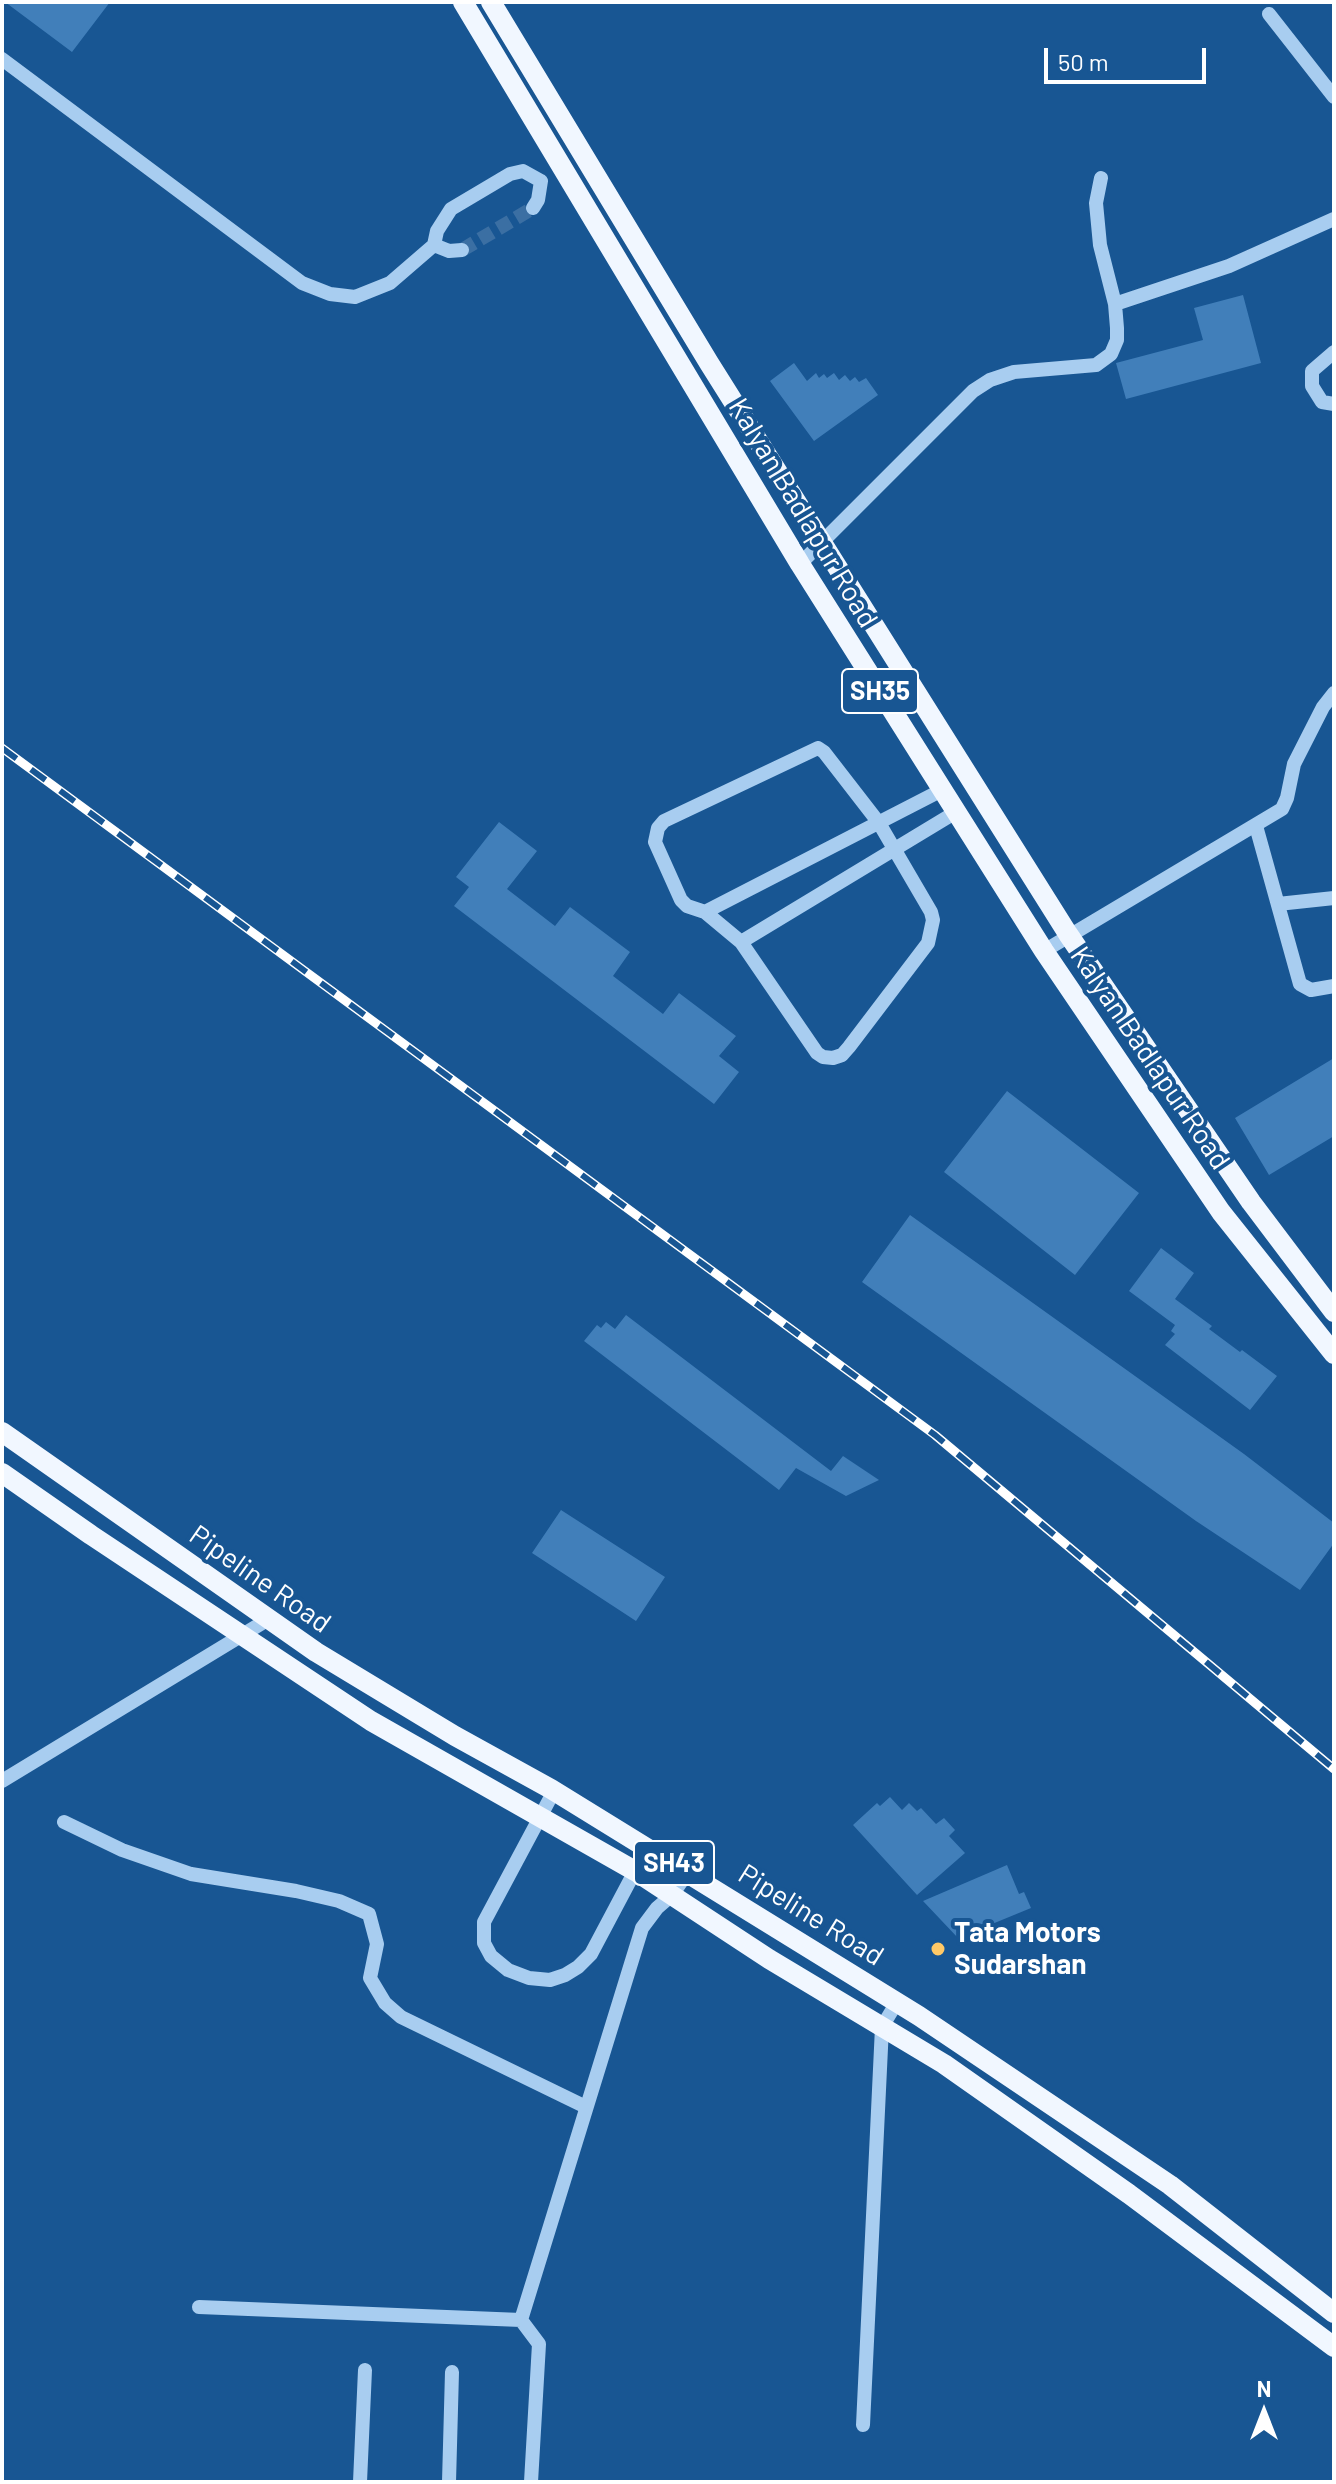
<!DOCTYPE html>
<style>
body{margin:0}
#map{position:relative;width:1336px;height:2484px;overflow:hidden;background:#185693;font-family:Barlow,sans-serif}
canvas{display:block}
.frame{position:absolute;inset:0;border:4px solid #fff;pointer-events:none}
.north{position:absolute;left:1224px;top:2372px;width:80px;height:80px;-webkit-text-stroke:6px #185693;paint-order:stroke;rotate:0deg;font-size:22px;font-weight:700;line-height:32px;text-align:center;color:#fff}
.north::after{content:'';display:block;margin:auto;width:28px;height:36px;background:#fff;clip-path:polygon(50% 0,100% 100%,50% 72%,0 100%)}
.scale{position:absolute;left:1044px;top:48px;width:162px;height:36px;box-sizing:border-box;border:4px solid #fff;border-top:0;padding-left:10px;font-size:24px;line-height:28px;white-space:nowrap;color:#fff;-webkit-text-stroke:6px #185693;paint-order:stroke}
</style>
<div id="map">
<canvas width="1336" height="2484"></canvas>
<div class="frame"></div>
<div class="north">N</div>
<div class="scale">50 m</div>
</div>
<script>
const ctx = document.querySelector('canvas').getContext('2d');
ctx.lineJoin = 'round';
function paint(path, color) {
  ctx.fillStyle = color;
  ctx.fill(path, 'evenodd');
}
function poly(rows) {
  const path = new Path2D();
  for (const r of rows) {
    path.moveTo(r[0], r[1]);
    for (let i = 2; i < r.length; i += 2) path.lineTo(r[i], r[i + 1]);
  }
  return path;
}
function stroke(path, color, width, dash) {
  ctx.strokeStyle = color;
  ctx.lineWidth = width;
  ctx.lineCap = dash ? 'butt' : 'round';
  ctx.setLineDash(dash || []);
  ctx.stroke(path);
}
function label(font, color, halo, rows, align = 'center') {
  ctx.font = font + ' Barlow,sans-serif';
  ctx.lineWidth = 8;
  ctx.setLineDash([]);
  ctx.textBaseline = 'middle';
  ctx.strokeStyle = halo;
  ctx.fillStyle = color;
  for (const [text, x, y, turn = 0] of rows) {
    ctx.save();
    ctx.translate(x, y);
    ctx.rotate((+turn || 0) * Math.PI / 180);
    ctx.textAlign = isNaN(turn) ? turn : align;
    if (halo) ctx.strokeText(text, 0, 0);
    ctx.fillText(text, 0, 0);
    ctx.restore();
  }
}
paint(poly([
 [5,2,110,2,72,52],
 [1243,295,1261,363,1126,399,1116,363,1203,340,1194,308],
 [794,363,807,381,816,373,819,378,824,374,827,378,834,373,839,380,845,375,850,381,855,377,859,382,866,378,878,395,814,441,770,381],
 [499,822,537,851,507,889,555,926,570,907,630,952,613,976,663,1014,679,993,736,1036,719,1056,739,1072,714,1104,454,906,469,887,456,877],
 [1334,1058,1334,1136,1269,1175,1235,1118],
 [1007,1091,1139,1193,1075,1275,944,1172],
 [910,1215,1244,1454,1334,1523,1334,1543,1300,1590,1196,1521,862,1282],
 [1161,1248,1194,1273,1175,1299,1212,1326,1209,1329,1240,1352,1242,1350,1277,1376,1250,1410,1165,1345,1175,1334,1171,1331,1175,1325,1129,1291],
 [626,1315,831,1471,843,1456,879,1480,846,1496,796,1468,779,1490,584,1341,597,1325,601,1328,606,1322,615,1329],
 [561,1510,665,1577,636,1621,532,1553],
 [890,1797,902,1810,909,1803,917,1811,921,1808,936,1824,944,1818,955,1830,949,1836,965,1853,917,1895,853,1825,877,1803,880,1806],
 [1007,1865,1019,1894,1024,1892,1031,1908,958,1938,923,1901]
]), '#417fba');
stroke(poly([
 [462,250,533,208]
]), '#3b6fa3', 14, [14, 7]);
stroke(poly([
 [1269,14,1334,97],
 [2,59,302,283,330,294,355,297,390,283,434,245,437,231,451,209,510,174,523,171,541,181],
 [533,208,538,200,541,181],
 [434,245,449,251,462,250],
 [1115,304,1229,266,1334,219],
 [1334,352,1312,371,1312,386,1322,402,1334,404],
 [800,564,973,391,990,380,1014,372,1096,365,1111,354,1117,340,1117,328,1115,304,1100,245,1096,203,1101,178],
 [818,748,824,752,879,823,931,912,933,920,928,943,849,1047,842,1055,833,1058,823,1057,817,1053,741,942,705,912,687,906,681,900,655,842,658,828,664,821,818,748],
 [1256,826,1300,984,1311,990,1334,986],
 [1278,904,1334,898],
 [705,912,942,790],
 [741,942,956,812],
 [1044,951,1282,809,1287,798,1294,764,1323,707,1334,693],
 [2,1781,267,1620],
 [554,1791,484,1922,484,1943,491,1956,508,1970,529,1978,550,1980,565,1975,578,1967,591,1954,635,1871],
 [64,1822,122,1850,191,1874,296,1891,339,1901,369,1914,377,1944,370,1978,385,2003,401,2017,586,2107],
 [199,2307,521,2320],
 [863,2425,882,2027,897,2002],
 [360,2482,365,2370],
 [449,2482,452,2372],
 [531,2482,539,2344,521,2320,642,1928,657,1908,672,1895,688,1872]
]), '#a8cdf0', 14);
stroke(poly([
 [463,2,800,564,1044,951,1221,1212,1334,1354],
 [491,2,709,363,1068,934,1251,1202,1334,1312],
 [2,1432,316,1652,455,1736,551,1789,919,2016,1170,2185,1334,2313],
 [2,1473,91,1535,371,1721,635,1871,769,1959,944,2064,1129,2194,1334,2347]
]), '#f1f7ff', 20);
const rail = poly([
 [2,748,935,1435,1334,1769]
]);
stroke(rail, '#fff', 9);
stroke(rail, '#185693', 6, [18]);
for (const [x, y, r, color] of [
 [938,1949,8,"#ffc967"]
]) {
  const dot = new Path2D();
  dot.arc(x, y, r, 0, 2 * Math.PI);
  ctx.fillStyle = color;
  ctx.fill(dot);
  stroke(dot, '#185693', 3);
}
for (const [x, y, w] of [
 [880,691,76],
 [674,1863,80]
]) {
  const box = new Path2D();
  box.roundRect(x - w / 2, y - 22, w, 44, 6);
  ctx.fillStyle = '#185693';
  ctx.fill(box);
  stroke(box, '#fff', 2);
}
label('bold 26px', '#fff', null, [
 ["SH35",880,691],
 ["SH43",674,1863]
]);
label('28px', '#fff', '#185693', [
 ["Kalyan Badlapur Road",803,513,59],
 ["Kalyan Badlapur Road",1150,1058,56],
 ["Pipeline Road",260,1579,35],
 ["Pipeline Road",811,1915,32]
]);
label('bold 28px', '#fff', '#185693', [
 ["Tata Motors",954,1933],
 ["Sudarshan",954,1965]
], 'left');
</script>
